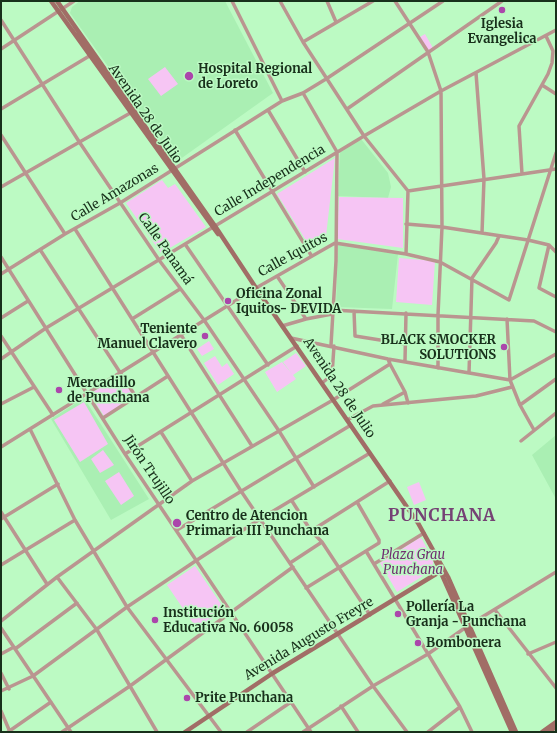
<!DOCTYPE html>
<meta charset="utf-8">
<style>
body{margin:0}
#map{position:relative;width:557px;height:733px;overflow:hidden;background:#bcfac3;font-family:Merriweather,serif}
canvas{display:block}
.frame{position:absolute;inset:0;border:2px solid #18301b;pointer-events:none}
</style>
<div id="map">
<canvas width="557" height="733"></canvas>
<div class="frame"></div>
</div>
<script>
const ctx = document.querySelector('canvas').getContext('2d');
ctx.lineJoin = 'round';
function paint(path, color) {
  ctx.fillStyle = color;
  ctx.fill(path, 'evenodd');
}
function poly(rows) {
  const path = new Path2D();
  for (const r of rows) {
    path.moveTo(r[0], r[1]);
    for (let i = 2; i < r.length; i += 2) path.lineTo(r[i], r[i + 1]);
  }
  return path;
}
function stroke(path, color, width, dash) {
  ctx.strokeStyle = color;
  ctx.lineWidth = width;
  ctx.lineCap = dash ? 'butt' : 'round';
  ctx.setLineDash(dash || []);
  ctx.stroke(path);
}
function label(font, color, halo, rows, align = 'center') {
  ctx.font = font + ' Merriweather,serif';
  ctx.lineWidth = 3;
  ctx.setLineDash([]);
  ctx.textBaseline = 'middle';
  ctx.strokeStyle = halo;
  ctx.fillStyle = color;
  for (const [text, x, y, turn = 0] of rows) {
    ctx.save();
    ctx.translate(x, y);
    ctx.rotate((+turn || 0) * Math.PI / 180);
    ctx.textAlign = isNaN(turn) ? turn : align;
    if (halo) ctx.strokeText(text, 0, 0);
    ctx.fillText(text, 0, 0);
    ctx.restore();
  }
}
paint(poly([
 [80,1,225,1,273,93,179,160,174,159,70,13,72,7],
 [361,139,388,173,391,187,388,198,338,196,340,151],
 [338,244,398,254,392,309,336,307],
 [84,398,149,499,111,520,51,419],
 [556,435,556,499,532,455]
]), '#aaefb3');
paint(poly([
 [425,34,433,48,428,51,420,37],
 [165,67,178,84,161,96,148,79],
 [335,158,326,236,310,247,277,194],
 [162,180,168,188,175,184,206,227,161,253,126,203],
 [339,197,403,198,403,248,337,239],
 [399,258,435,261,432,305,396,302],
 [209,341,214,349,202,356,197,349],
 [296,353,306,366,293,375,296,379,277,392,265,372,282,362,292,374,283,362],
 [215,356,222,367,227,363,234,374,218,385,204,363],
 [122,374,137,395,104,416,90,394],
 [84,402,108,444,80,462,54,420],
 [103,450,114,465,100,473,91,459],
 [119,472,134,496,121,505,105,481],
 [419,482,426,500,414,505,407,487],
 [419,538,422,539,433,561,433,567,431,571,397,592,380,563],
 [195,566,225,610,197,629,167,585]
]), '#f6c5f4');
stroke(poly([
 [232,1,282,101],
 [280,1,303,42,364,136,408,191,406,254],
 [327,1,336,22],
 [395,1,428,52,441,91,442,227,438,315,438,368],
 [1,20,80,143,159,260,204,320,279,431,314,487],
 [303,42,373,1],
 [1,49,74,1],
 [476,73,484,179,482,233],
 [542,85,556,94],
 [303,93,337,152,336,261,331,345],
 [1,109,91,55],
 [347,109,502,1],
 [268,110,305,172],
 [235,130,311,255],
 [1,135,65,234],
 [522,174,519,126,548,74,552,63,553,51,546,36],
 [1,187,132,112],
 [408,191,556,169],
 [406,224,442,227,528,240,549,245,556,252],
 [75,229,241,491,373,686,407,732],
 [185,244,268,365],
 [549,245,539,288,556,297],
 [41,251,136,397],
 [1,257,125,454,311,732],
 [1,274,65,234,120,203,282,101,303,93,326,79,443,1],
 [277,276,306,319],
 [332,310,534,321,556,332],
 [354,311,355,336,405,344],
 [1,318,28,301],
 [132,319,180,289],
 [507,319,510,380,520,405,534,430],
 [282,326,306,319,332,314],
 [181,335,252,446],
 [1,336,53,415],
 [291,338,388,359,510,380,556,354],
 [1,359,46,328,364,136,441,91,556,30],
 [405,361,406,313],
 [390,364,405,392,408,403],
 [469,373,472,278,496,243,499,236],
 [322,383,332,375,334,346],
 [1,404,34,387],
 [383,404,405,392],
 [520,405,556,379],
 [103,418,168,376],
 [347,420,373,406,476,396,512,387],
 [30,429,75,520,127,607,221,732],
 [161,432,192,481],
 [521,441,556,413],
 [1,447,256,288,335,243,406,254,440,262,509,300,556,153],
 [125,454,297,346],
 [292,501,311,531,322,542,370,615],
 [1,512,47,584],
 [1,519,58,484],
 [177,530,351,425],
 [311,531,390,481],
 [366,551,460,707,472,732],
 [290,563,322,542],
 [374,564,424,533],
 [1,565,75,520],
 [57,577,97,630,157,732],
 [306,588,379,543,379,540,357,502],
 [495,610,556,688],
 [1,621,57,577,192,481,333,400,390,364,388,359],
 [1,628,71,732],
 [15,649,77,603],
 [1,654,14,647],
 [528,654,556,642],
 [1,673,9,689],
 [1,691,33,676,127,607,197,560,260,519,370,453],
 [341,706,358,732],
 [1,711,10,732],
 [8,732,51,702],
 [62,732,130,686,293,567],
 [247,732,291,702],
 [303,732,373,686,428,654,469,625,556,572],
 [428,732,460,707]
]), '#ba9590', 3.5);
stroke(poly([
 [51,1,218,234],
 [57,1,215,226,256,288,418,523,448,577,516,732],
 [434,557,512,732],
 [185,732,273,673,436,574,440,563],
 [542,732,556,722],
 [548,732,556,727]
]), '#a16d66', 4.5);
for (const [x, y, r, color] of [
 [502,10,4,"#ab46ab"],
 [189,76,5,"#ab46ab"],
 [228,301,4,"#ab46ab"],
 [205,336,4,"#ab46ab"],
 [504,347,4,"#ab46ab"],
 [59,390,4,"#ab46ab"],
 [177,523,5,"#ab46ab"],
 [398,614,4,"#ab46ab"],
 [155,620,4,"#ab46ab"],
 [418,643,4,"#ab46ab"],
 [187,698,4,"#ab46ab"]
]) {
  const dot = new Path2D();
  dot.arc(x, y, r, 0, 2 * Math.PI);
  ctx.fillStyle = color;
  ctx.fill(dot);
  stroke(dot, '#bcfac3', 1.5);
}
label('bold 13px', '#18301b', '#bcfac3', [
 ["Iglesia",502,24,"center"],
 ["Evangelica",502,39,"center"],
 ["Hospital Regional",198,69],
 ["de Loreto",198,84],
 ["Oficina Zonal",236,294],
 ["Iquitos- DEVIDA",236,309],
 ["Teniente",197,329,"right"],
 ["Manuel Clavero",197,344,"right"],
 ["BLACK SMOCKER",496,340,"right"],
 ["SOLUTIONS",496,355,"right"],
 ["Mercadillo",67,383],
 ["de Punchana",67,398],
 ["Centro de Atencion",186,516],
 ["Primaria III Punchana",186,531],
 ["Pollería La",406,607],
 ["Granja - Punchana",406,622],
 ["Institución",163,613],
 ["Educativa No. 60058",163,628],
 ["Bombonera",426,643],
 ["Prite Punchana",195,698]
], 'left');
label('13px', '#18301b', '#bcfac3', [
 ["Avenida 28 de Julio",145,114,55],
 ["Calle Independencia",270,181,-31],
 ["Calle Amazonas",115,193,-31],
 ["Calle Panamá",165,249,55],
 ["Calle Iquitos",293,255,-29],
 ["Avenida 28 de Julio",339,388,56],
 ["Jirón Trujillo",149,470,56],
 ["Avenida Augusto Freyre",309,639,-31]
]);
label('italic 13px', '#702e70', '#bcfac3', [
 ["Plaza Grau",413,555],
 ["Punchana",413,570]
]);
ctx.letterSpacing = '1px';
label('bold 17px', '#754274', '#bcfac3', [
 ["PUNCHANA",442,516]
]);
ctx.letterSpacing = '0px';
</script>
